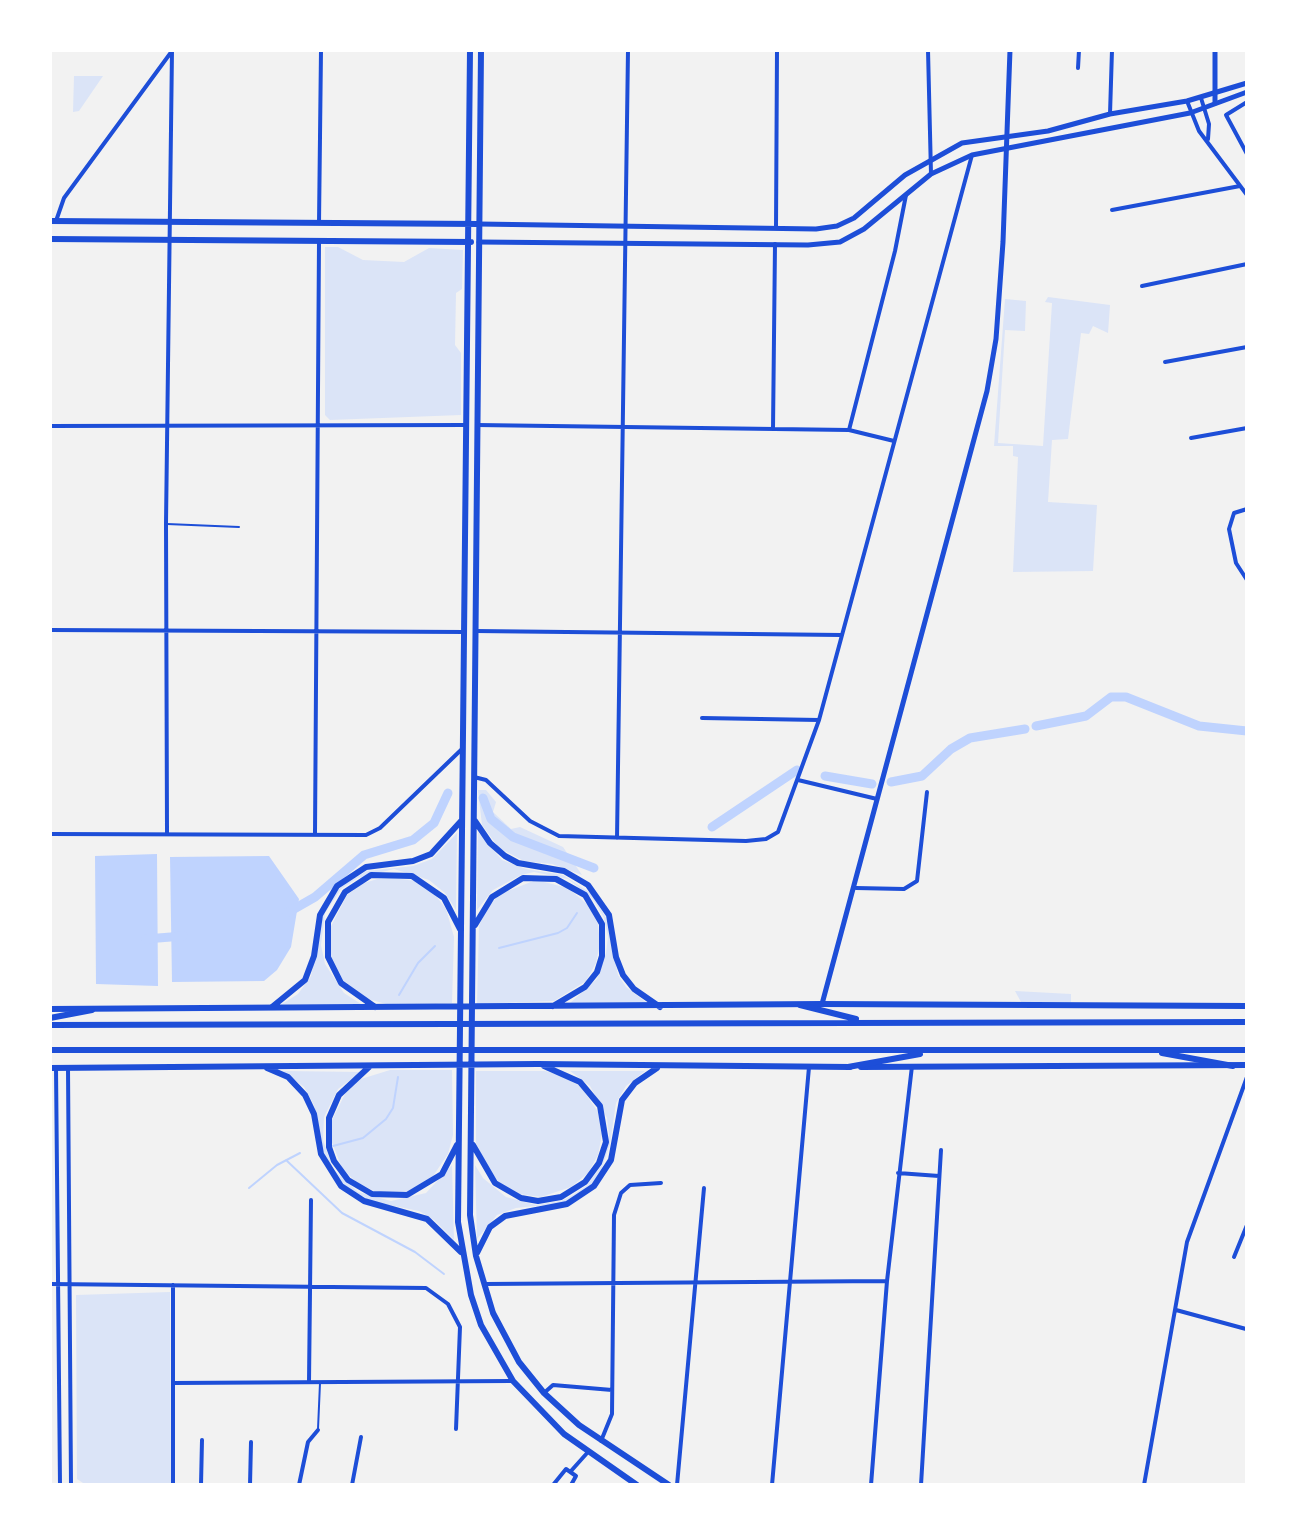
<!DOCTYPE html>
<style>
body{margin:0}
#map{position:relative;width:1297px;height:1535px;overflow:hidden;background:#f2f2f2;font-family:"Work Sans",sans-serif}
canvas{display:block}
.frame{position:absolute;inset:0;border:52px solid #fff;pointer-events:none}
</style>
<div id="map">
<canvas width="1297" height="1535"></canvas>
<div class="frame"></div>
</div>
<script>
const ctx = document.querySelector('canvas').getContext('2d');
ctx.lineJoin = 'round';
function paint(path, color) {
  ctx.fillStyle = color;
  ctx.fill(path, 'evenodd');
}
function poly(rows) {
  const path = new Path2D();
  for (const r of rows) {
    path.moveTo(r[0], r[1]);
    for (let i = 2; i < r.length; i += 2) path.lineTo(r[i], r[i + 1]);
  }
  return path;
}
function stroke(path, color, width, dash) {
  ctx.strokeStyle = color;
  ctx.lineWidth = width;
  ctx.lineCap = dash ? 'butt' : 'round';
  ctx.setLineDash(dash || []);
  ctx.stroke(path);
}
paint(poly([
 [74,76,103,76,79,111,73,112],
 [325,247,338,247,363,260,404,262,429,248,463,250,462,289,456,293,455,345,461,353,461,415,330,420,325,415],
 [1048,297,1110,305,1108,333,1093,326,1089,334,1081,333,1068,439,1052,440,1048,502,1097,505,1093,571,1013,572,1018,457,1013,456,1013,446,994,446,1005,299,1026,301,1025,331,1005,330,998,443,1043,446,1052,303,1045,302],
 [478,790,486,790,496,802,493,812,511,829,520,827,563,847,582,875,552,864,524,861,499,848,482,825],
 [478,832,502,860,526,869,563,875,592,894,606,918,618,975,626,987,647,1003,570,1003,597,979,606,953,608,937,604,918,593,899,568,879,534,872,521,875,493,890,477,910],
 [457,833,456,910,445,893,429,880,394,869,358,878,341,889,325,913,321,945,325,964,344,993,361,1004,282,1004,298,994,311,976,323,914,334,894,349,880,367,871,413,866,432,859],
 [384,877,416,881,433,892,446,909,454,937,452,1003,386,1004,368,999,341,979,332,962,328,932,347,895,364,883],
 [536,880,568,888,589,906,598,924,600,944,596,963,586,981,554,1001,477,1004,479,926,487,908,500,894],
 [1015,991,1071,994,1071,1002,1021,1002],
 [390,1070,452,1070,453,1135,448,1154,431,1179,404,1193,374,1191,356,1182,342,1168,331,1140,332,1120,346,1092,361,1079],
 [283,1071,361,1072,338,1089,324,1117,323,1140,333,1169,358,1192,391,1201,426,1193,452,1165,454,1240,434,1220,419,1211,374,1202,346,1188,325,1158,314,1105,304,1087],
 [476,1071,545,1071,561,1075,581,1087,598,1112,602,1134,598,1155,588,1173,571,1187,541,1197,519,1194,501,1184,488,1170,476,1143],
 [570,1071,645,1071,626,1086,616,1103,610,1144,600,1173,590,1186,564,1203,516,1208,497,1215,477,1239,475,1165,483,1178,506,1197,536,1205,561,1201,573,1195,587,1185,602,1165,609,1135,607,1118,590,1086],
 [170,1292,171,1483,83,1483,77,1479,76,1295]
]), '#dbe4f7');
paint(poly([
 [157,854,158,986,96,984,95,856],
 [269,856,299,899,291,947,277,970,264,981,172,982,170,857]
]), '#bfd3fe');
stroke(poly([
 [499,948,558,933,567,928,577,913],
 [399,995,418,963,435,946],
 [333,1146,363,1138,386,1119,393,1108,398,1077],
 [286,1160,342,1213,415,1252,444,1274],
 [249,1188,277,1165,300,1153]
]), '#bfd3fe', 2);
stroke(poly([
 [1036,726,1086,716,1111,697,1126,697,1199,726,1247,731],
 [825,776,872,784],
 [891,782,922,776,951,749,970,738,1025,729],
 [483,798,491,819,513,837,594,868],
 [712,827,797,770],
 [287,913,315,897,364,855,413,840,434,823,448,793],
 [146,939,183,936]
]), '#bfd3fe', 9);
stroke(poly([
 [167,524,239,527],
 [318,1429,320,1383]
]), '#1d4ed8', 2);
stroke(poly([
 [928,50,931,174],
 [1078,68,1079,50],
 [1201,98,1209,124,1208,139],
 [1187,101,1199,131,1247,195],
 [1247,102,1226,115,1247,154],
 [1110,114,1112,50],
 [1112,210,1240,186],
 [56,221,64,198,172,51],
 [319,223,321,50],
 [776,228,777,50],
 [1142,286,1247,264],
 [1165,362,1247,347],
 [477,425,849,430,894,441],
 [50,426,466,425],
 [773,429,775,244],
 [849,430,895,251,906,195],
 [1191,438,1247,428],
 [1247,509,1234,513,1229,529,1236,563,1247,580],
 [50,630,465,632],
 [475,631,841,635],
 [702,718,819,720],
 [474,777,486,780,530,821,559,836,746,841,766,839,778,832,819,720,972,155],
 [798,780,877,799],
 [167,832,166,523,172,50],
 [315,833,319,242],
 [50,834,366,835,380,828,462,749],
 [617,838,628,50],
 [856,888,904,889,917,881,927,792],
 [56,1068,60,1485],
 [68,1068,71,1485],
 [898,1173,939,1176],
 [1234,1257,1247,1225],
 [50,1284,426,1288,448,1304,460,1327,456,1429],
 [485,1284,886,1281],
 [1176,1310,1246,1329],
 [309,1382,311,1200],
 [173,1383,511,1381],
 [544,1393,553,1385,612,1390],
 [601,1441,612,1414,614,1215,621,1193,630,1185,661,1183],
 [571,1471,588,1452],
 [173,1485,173,1285],
 [201,1485,202,1440],
 [250,1485,251,1442],
 [299,1485,308,1442,318,1430],
 [352,1485,361,1437],
 [553,1485,566,1469,576,1476,571,1485],
 [677,1485,704,1188],
 [772,1485,809,1067],
 [871,1485,887,1281,912,1066],
 [921,1485,941,1150],
 [1144,1485,1187,1242,1247,1077]
]), '#1d4ed8', 4);
stroke(poly([
 [1215,103,1215,50],
 [822,1004,987,391,996,339,1003,242,1010,50]
]), '#1d4ed8', 5);
stroke(poly([
 [479,224,816,229,837,226,854,218,905,175,962,143,1048,131,1110,114,1187,101,1247,83],
 [479,242,808,245,840,242,864,229,931,174,972,155,1190,113,1247,92]
]), '#1d4ed8', 5);
stroke(poly([
 [470,50,458,1222,471,1295,481,1325,513,1381,564,1434,637,1485],
 [481,50,470,1215,476,1256,493,1313,519,1362,544,1393,579,1425,669,1485],
 [50,221,479,224],
 [50,239,471,242],
 [475,821,490,843,505,856,518,863,564,871,588,885,609,915,616,957,623,975,634,989,660,1007],
 [475,925,492,897,523,878,556,879,585,895,602,924,602,956,597,972,585,987,553,1006],
 [272,1007,305,980,314,956,320,915,337,886,366,867,413,861,431,854,462,820],
 [375,1007,341,983,328,957,328,922,345,892,371,875,412,876,444,898,460,929],
 [50,1009,822,1004,1247,1006],
 [369,1067,339,1095,329,1118,329,1147,334,1161,348,1180,372,1194,407,1195,442,1174,457,1145],
 [861,1067,1247,1065],
 [50,1068,537,1064,850,1067],
 [267,1068,288,1077,305,1095,314,1114,321,1154,341,1186,364,1201,427,1219,461,1252],
 [473,1145,495,1183,521,1198,538,1201,561,1197,585,1182,599,1163,606,1142,600,1106,580,1082,544,1066],
 [477,1253,490,1227,505,1216,567,1204,594,1186,611,1160,622,1100,635,1083,657,1068]
]), '#1d4ed8', 6);
stroke(poly([
 [800,1005,856,1019],
 [50,1018,92,1010],
 [50,1025,1247,1022],
 [50,1050,1247,1050],
 [1162,1053,1233,1066],
 [848,1067,920,1054]
]), '#1d4ed8', 6);
</script>
